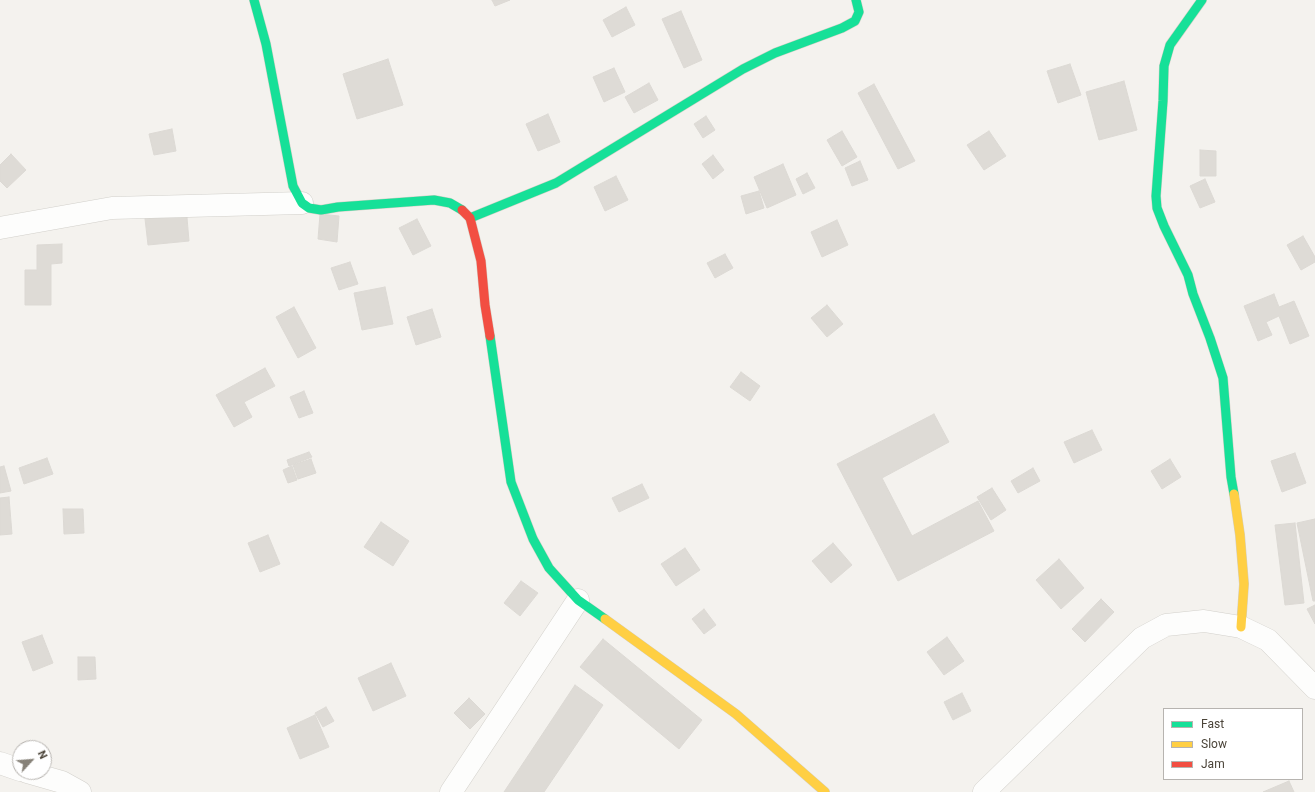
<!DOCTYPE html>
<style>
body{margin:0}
#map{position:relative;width:1315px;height:792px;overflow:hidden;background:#f4f2ee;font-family:Roboto,sans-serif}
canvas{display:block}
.legend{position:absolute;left:1163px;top:708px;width:140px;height:72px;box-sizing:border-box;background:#fff;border:1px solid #b7b4b0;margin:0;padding:5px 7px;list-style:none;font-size:12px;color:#4b4439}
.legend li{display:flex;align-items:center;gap:8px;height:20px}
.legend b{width:20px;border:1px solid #b7b4b0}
.north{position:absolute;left:12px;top:740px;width:40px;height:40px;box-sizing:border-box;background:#fff;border:1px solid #b7b4b0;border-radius:50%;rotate:64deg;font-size:11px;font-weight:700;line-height:16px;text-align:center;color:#4b4439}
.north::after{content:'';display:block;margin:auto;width:14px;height:18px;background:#868178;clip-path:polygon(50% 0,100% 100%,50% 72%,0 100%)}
</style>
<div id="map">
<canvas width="1315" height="792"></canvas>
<ul class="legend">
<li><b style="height:5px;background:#16e098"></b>Fast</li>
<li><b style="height:5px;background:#ffcf43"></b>Slow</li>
<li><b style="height:5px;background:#f24e42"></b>Jam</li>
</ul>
<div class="north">N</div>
</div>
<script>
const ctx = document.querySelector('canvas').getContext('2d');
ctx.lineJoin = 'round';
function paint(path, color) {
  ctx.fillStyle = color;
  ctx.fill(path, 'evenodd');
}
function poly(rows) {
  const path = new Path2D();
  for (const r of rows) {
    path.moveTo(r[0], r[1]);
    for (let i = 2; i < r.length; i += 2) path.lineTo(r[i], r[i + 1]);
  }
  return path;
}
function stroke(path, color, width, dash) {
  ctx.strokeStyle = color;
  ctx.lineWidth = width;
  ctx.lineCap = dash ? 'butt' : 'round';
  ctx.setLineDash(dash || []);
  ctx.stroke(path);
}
const building = poly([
 [492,0,510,0,495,6,492,0],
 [626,7,635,25,612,37,603,20,626,7],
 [681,11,702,60,684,68,662,19,681,11],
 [388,59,403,105,357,119,343,74,388,59],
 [1070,64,1081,95,1058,103,1047,71,1070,64],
 [614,68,625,92,604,102,593,77,614,68],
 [1124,81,1137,130,1099,140,1086,92,1124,81],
 [649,83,658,100,634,113,625,97,649,83],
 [874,84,915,161,898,169,858,93,874,84],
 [548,114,560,142,538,151,526,124,548,114],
 [706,116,715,130,703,138,694,124,706,116],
 [172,129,176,151,154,155,149,134,172,129],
 [842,131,857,157,842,166,827,140,842,131],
 [989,131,1006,156,984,170,967,145,989,131],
 [1200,150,1216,151,1216,176,1200,176,1200,150],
 [11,154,26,170,7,188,0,181,0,165,11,154],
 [713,155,724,170,713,179,702,164,713,155],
 [860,161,868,180,852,186,845,168,860,161],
 [783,164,796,195,767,208,754,177,783,164],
 [807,173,815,188,803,194,796,179,807,173],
 [616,176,628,200,605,211,594,187,616,176],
 [1205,179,1215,202,1200,208,1190,186,1205,179],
 [759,191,764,208,746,214,741,196,759,191],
 [186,206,189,241,148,245,144,210,186,206],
 [320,214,339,216,337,242,318,239,320,214],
 [417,219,431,246,413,255,399,228,417,219],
 [837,220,848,245,822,257,811,232,837,220],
 [1303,236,1315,257,1315,262,1301,270,1287,245,1303,236],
 [62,244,62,263,51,264,51,305,25,305,25,270,37,270,37,245,62,244],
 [725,254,733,268,715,278,707,263,725,254],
 [350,262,358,284,339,290,331,268,350,262],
 [385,287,393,324,362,330,354,293,385,287],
 [1274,294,1279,307,1294,301,1309,336,1290,344,1279,316,1266,322,1272,335,1258,341,1244,306,1274,294],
 [827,305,843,324,827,337,811,318,827,305],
 [294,307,316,348,298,358,276,317,294,307],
 [432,309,441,337,416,345,407,317,432,309],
 [265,368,275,386,244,402,252,417,234,427,216,395,265,368],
 [741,372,760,386,750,401,730,387,741,372],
 [304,391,313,413,299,418,290,397,304,391],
 [934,414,949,442,882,478,912,536,978,501,994,531,898,581,837,464,934,414],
 [1092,430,1102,450,1074,463,1064,442,1092,430],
 [309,452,312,457,289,466,287,460,309,452],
 [1295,453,1306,483,1282,492,1271,461,1295,453],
 [47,458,53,474,24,484,19,468,47,458],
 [311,459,316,473,298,479,293,465,311,459],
 [1170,459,1181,477,1162,489,1151,471,1170,459],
 [4,466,11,491,0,493,0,467,4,466],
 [292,466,297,480,288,483,283,470,292,466],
 [1033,468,1040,481,1018,493,1011,481,1033,468],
 [642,484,649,498,619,512,612,498,642,484],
 [992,488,1006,510,991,520,977,497,992,488],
 [9,497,12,534,0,535,0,498,9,497],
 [63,509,83,509,84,533,64,534,63,509],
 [1315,519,1315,601,1313,601,1297,523,1315,519],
 [381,522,409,541,393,566,364,547,381,522],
 [1295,523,1304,603,1285,605,1275,525,1295,523],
 [268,535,280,564,260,572,248,543,268,535],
 [833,543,852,565,831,583,812,561,833,543],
 [685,548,700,570,676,586,661,564,685,548],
 [1059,559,1084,588,1061,609,1036,580,1059,559],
 [521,581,538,593,520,616,504,603,521,581],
 [1101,599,1114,612,1085,642,1072,629,1101,599],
 [1315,605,1315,624,1307,609,1315,605],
 [704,609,716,625,704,634,692,619,704,609],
 [42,635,53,663,33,671,22,642,42,635],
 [947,637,964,661,944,675,927,652,947,637],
 [603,639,702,720,679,749,580,667,603,639],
 [78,657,95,657,96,679,78,680,78,657],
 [391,663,406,696,373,711,358,678,391,663],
 [575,685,603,705,544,792,504,792,575,685],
 [962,693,971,711,953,720,944,702,962,693],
 [469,698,485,714,470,729,454,713,469,698],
 [326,707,334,721,323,727,315,713,326,707],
 [315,715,329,747,300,759,287,728,315,715],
 [1289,781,1294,792,1263,792,1289,781]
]);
paint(building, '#dedbd6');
stroke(building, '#dcd9d4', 1);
const street = poly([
 [0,228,112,208,302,203],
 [0,763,20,770],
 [27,772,62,782,80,792],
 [451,792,578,600],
 [984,792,1142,638,1166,625,1204,621,1241,627,1268,640,1315,688]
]);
const fast = poly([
 [254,0,266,44,293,186,302,203,309,208,321,210,338,207,434,200,450,203,462,210],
 [1202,0,1170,45,1164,66,1163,101,1156,196,1157,208,1164,226,1188,275,1193,294,1210,338,1223,378,1231,477,1234,494],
 [470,218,556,183,743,69,775,53,842,28,855,21,859,12,856,0],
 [490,336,511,482,533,539,549,568,578,600,605,619]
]);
const slow = poly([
 [1234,494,1240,535,1244,584,1241,627],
 [605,619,736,714,825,792]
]);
const jam = poly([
 [462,210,470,218,481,261,485,305,490,336]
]);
stroke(street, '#d2d0cb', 23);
stroke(fast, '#d3cfc5', 10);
stroke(slow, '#d3cfc5', 10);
stroke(jam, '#d3cfc5', 10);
stroke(street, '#fdfdfc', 22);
stroke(fast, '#16e098', 9);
stroke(slow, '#ffcf43', 9);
stroke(jam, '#f24e42', 9);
</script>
